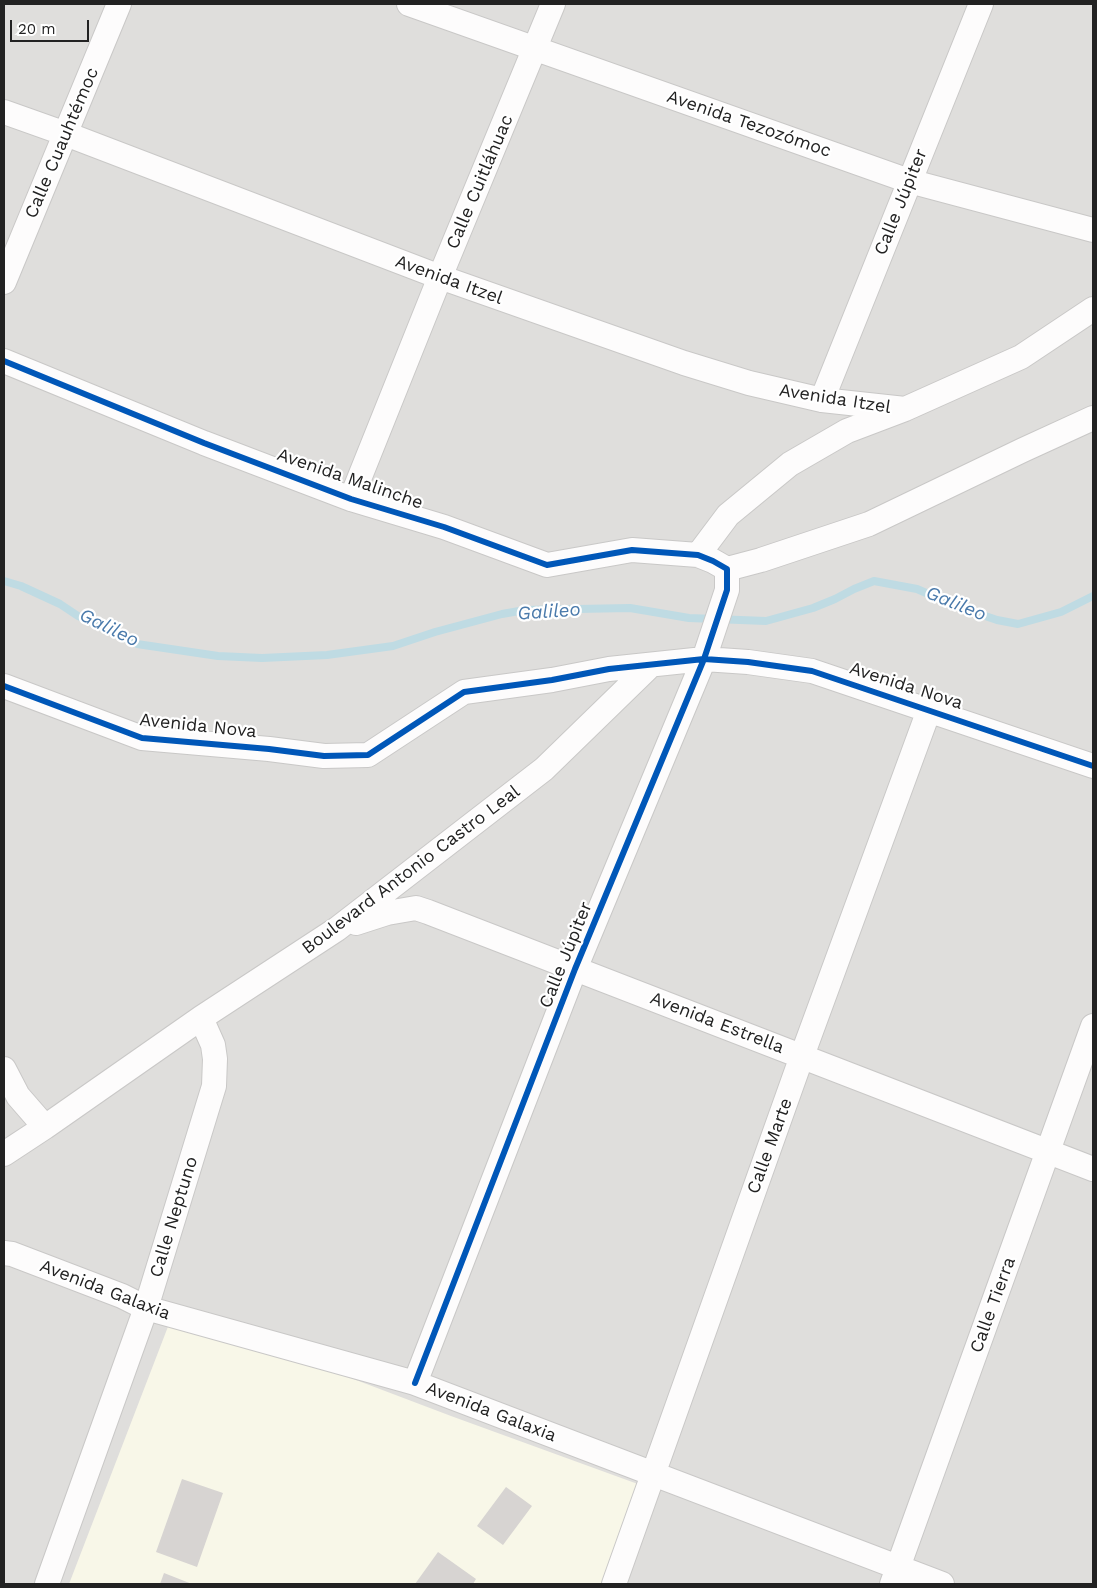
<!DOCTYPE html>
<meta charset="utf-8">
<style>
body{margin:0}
#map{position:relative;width:1097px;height:1588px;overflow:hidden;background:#f0eeeb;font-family:"Work Sans",sans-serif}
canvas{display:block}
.frame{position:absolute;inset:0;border:5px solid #222;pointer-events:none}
.scale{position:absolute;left:10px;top:20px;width:79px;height:22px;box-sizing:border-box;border:2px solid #222;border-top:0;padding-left:6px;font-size:15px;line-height:18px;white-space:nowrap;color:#222;-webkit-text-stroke:4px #fff;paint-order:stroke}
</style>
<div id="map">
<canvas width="1097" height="1588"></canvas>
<div class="frame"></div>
<div class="scale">20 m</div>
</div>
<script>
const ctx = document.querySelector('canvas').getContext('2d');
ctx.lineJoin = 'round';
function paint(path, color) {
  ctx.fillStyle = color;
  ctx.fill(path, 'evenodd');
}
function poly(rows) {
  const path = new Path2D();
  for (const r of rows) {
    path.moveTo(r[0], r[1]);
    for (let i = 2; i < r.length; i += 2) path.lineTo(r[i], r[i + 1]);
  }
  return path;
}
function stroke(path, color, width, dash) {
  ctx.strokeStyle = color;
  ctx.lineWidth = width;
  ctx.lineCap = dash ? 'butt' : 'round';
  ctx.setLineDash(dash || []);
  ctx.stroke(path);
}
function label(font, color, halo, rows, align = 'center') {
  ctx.font = font + ' "Work Sans",sans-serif';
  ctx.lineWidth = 4.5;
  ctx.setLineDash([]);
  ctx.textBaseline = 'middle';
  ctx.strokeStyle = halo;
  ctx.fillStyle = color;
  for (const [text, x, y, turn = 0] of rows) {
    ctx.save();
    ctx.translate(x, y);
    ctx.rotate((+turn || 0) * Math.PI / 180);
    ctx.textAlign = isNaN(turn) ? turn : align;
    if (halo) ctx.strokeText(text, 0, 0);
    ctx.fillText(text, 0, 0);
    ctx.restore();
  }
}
paint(poly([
 [4,4,1093,4,1093,1584,4,1584]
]), '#dfdedc');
paint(poly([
 [174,1311,451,1416,646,1487,609,1584,69,1584]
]), '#f8f7e8');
stroke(poly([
 [4,581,21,586,60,604,78,616,137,644,218,656,262,658,327,655,393,646,435,632,502,614,525,610,630,608,689,618,766,621,813,608,835,599,854,589,874,581,917,589,956,606,997,620,1018,624,1061,612,1093,596]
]), '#bfdbe3', 8);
paint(poly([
 [182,1479,223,1493,197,1567,156,1552],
 [506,1487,532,1506,503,1545,477,1526],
 [438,1552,476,1579,473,1584,415,1584],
 [164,1573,192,1584,160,1584]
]), '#d7d4d2');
const minor = poly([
 [409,4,909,181,1093,230],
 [4,112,66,134,440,277,684,363,749,383,822,400,905,409],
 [4,282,119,4],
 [4,361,204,443,351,499,444,527,547,565,632,550,698,555,713,561,727,569,727,590,704,659,575,969,415,1383],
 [822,400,981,4],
 [351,499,440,277,553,4],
 [698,555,728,515,790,464,847,431,905,409,1021,357,1093,309],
 [727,569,761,560,869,524,1023,450,1093,418],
 [4,686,142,738,269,749,324,756,368,755,464,692,552,680,609,669,704,659,748,662,812,671,1093,766],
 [356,923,387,913,416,908,428,912,1093,1169],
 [4,1069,18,1096,45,1127],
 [4,1154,45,1127,201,1018,337,929,544,769,651,665],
 [4,1253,12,1254,122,1296,146,1308,415,1383,942,1584],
 [47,1584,146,1308,214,1086,215,1059,213,1045,201,1018],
 [614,1584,802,1056,929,710],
 [892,1584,1093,1026]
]);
stroke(minor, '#c9c8c7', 26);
stroke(minor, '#fdfcfc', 24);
stroke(poly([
 [4,361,204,443,351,499,444,527,547,565,632,550,698,555,713,561,727,569,727,590,704,659,575,969,415,1383],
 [4,686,142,738,269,749,324,756,368,755,464,692,552,680,609,669,704,659,748,662,812,671,1093,766]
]), '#0057b8', 6);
label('18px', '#222', '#fff', [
 ["Avenida Tezozómoc",749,124,19],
 ["Calle Cuauhtémoc",62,143,-67],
 ["Calle Cuitláhuac",480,182,-67],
 ["Calle Júpiter",901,202,-68],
 ["Avenida Itzel",449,280,20],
 ["Avenida Itzel",835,399,9],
 ["Avenida Malinche",350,479,19],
 ["Avenida Nova",906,686,18],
 ["Avenida Nova",198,726,6],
 ["Boulevard Antonio Castro Leal",411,870,-37],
 ["Calle Júpiter",566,955,-68],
 ["Avenida Estrella",717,1023,21],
 ["Calle Marte",770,1146,-70],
 ["Calle Neptuno",174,1217,-73],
 ["Avenida Galaxia",105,1290,21],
 ["Calle Tierra",993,1305,-70],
 ["Avenida Galaxia",491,1412,21]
]);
label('italic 19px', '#4a7aab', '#fff', [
 ["Galileo",956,604,22],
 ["Galileo",549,612,-4],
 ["Galileo",109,628,26]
]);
</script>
